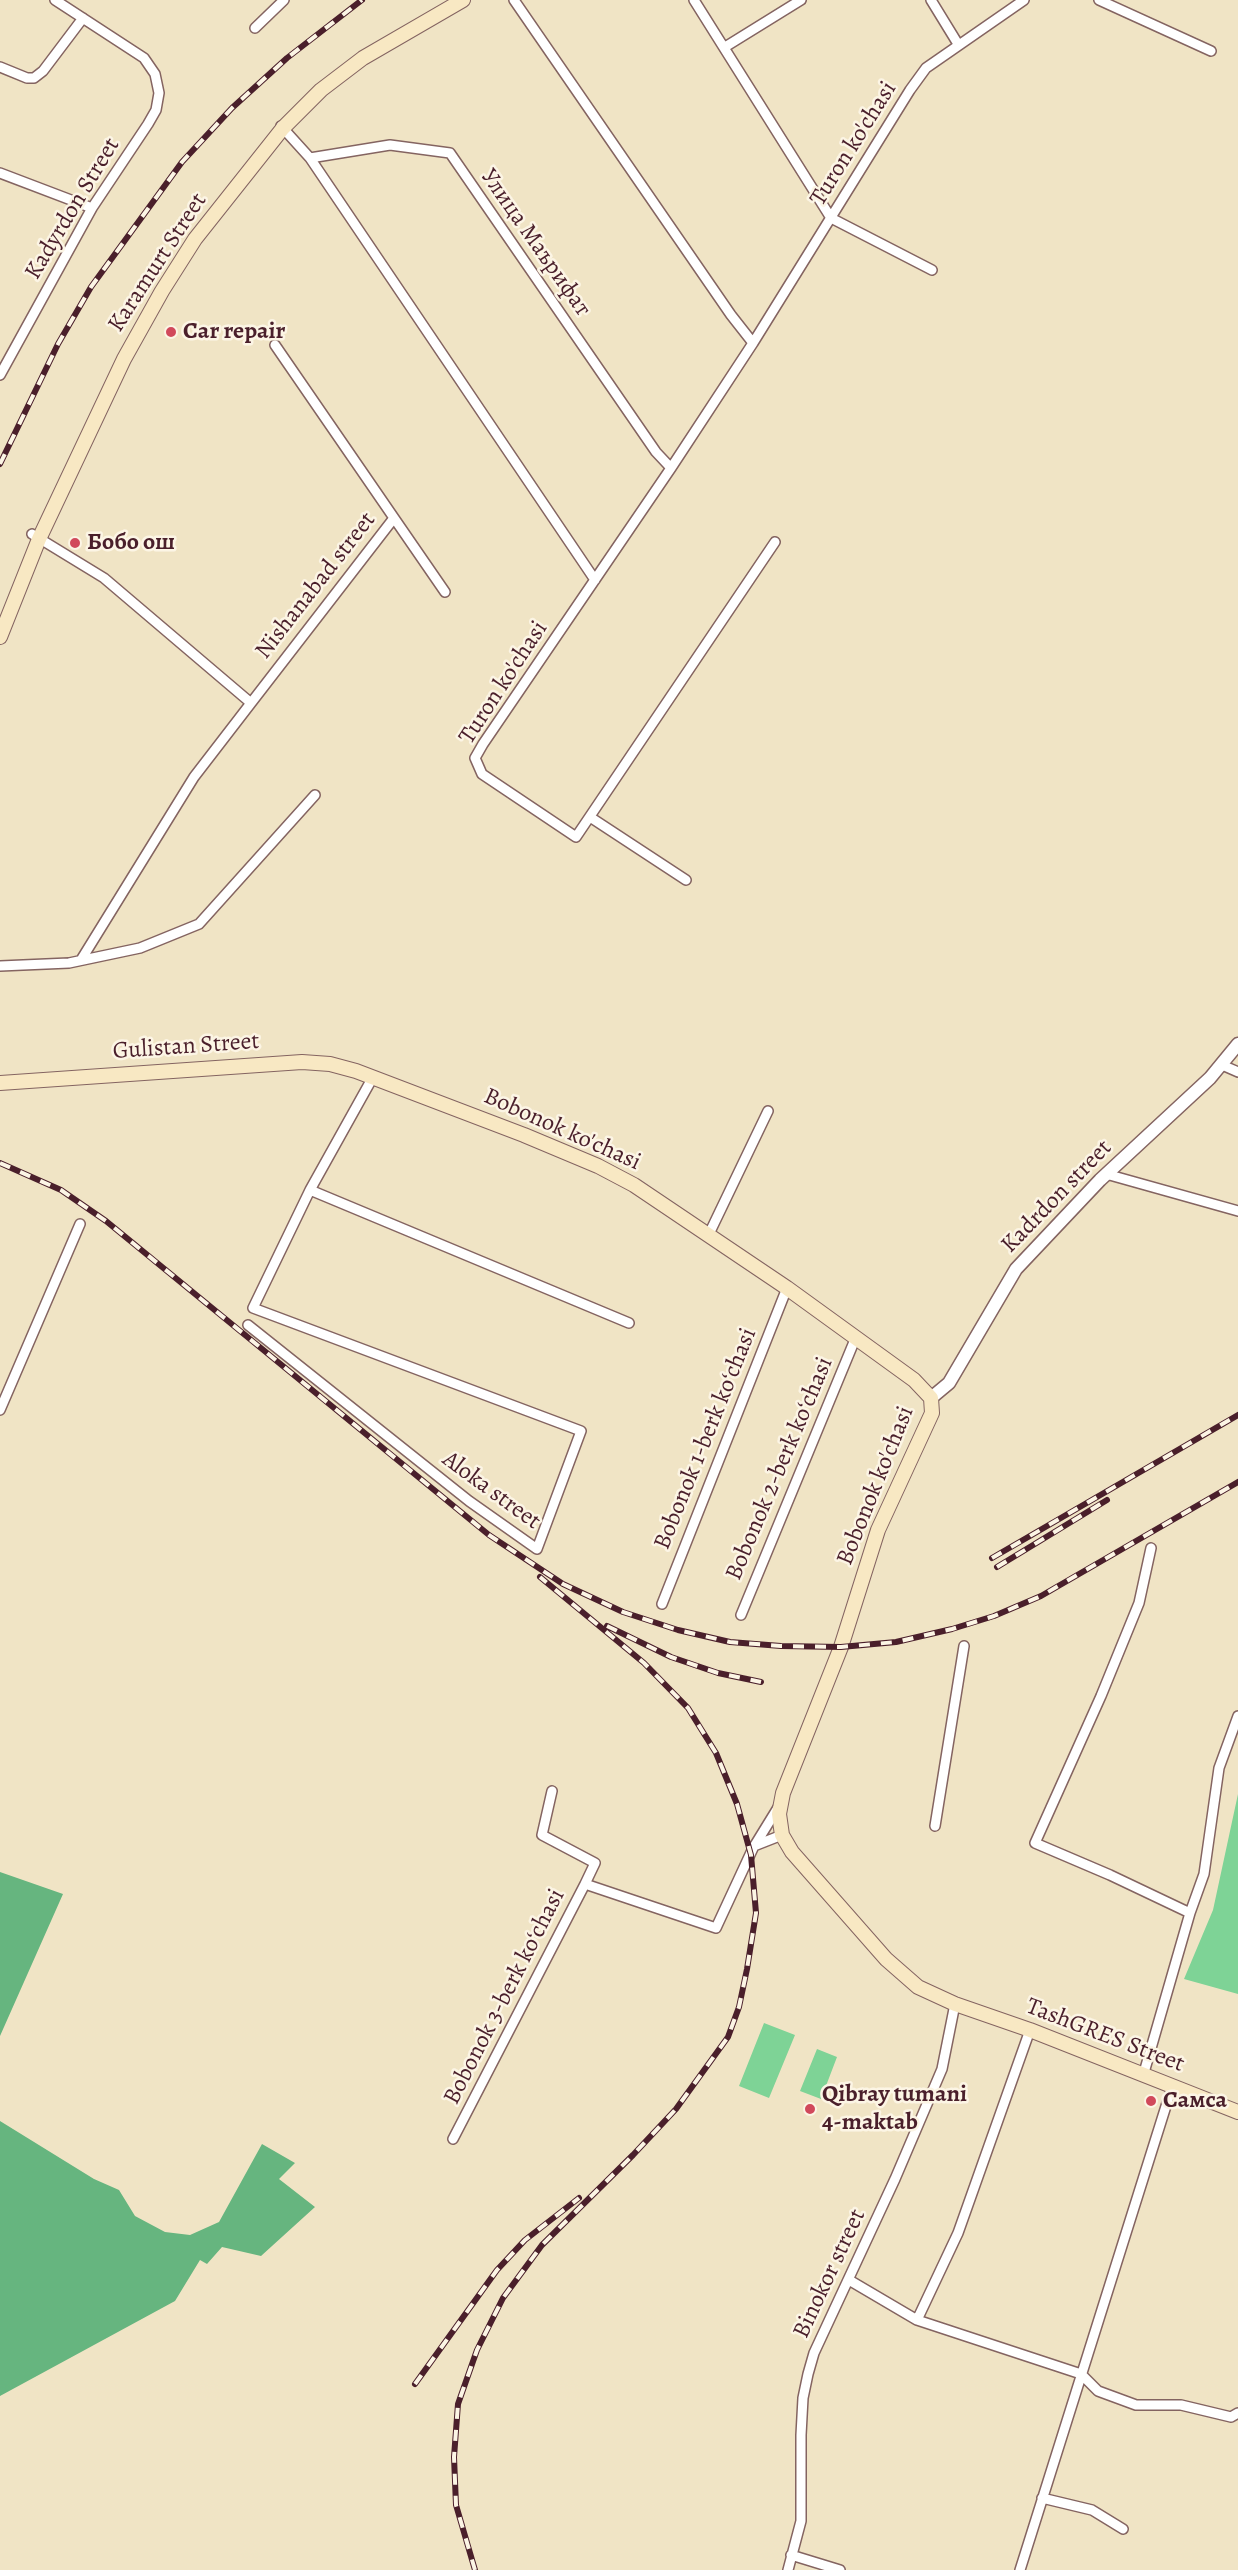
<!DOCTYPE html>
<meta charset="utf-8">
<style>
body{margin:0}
canvas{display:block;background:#f0e4c5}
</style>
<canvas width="1238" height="2570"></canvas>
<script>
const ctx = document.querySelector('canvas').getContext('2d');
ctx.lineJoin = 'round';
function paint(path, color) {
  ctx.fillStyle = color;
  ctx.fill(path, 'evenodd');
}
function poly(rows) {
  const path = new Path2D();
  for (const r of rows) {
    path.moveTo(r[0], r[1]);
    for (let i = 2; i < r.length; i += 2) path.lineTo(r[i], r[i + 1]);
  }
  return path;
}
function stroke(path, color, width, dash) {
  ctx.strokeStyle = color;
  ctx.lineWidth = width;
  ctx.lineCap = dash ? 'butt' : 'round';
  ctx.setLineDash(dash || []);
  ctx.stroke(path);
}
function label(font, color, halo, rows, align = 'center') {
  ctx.font = font + ' Alegreya,serif';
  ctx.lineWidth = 5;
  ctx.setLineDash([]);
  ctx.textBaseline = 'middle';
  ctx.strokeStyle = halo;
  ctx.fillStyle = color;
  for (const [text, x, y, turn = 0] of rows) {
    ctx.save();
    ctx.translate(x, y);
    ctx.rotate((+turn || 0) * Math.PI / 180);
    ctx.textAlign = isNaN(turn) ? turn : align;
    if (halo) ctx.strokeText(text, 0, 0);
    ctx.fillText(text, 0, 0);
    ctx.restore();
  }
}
paint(poly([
 [1238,1794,1238,1994,1184,1979,1213,1910],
 [764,2023,795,2035,769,2098,739,2086],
 [817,2049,837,2057,821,2099,800,2091]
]), '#7ed396');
paint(poly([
 [0,1872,63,1894,0,2036],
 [0,2121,94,2179,119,2190,135,2216,165,2232,190,2235,219,2222,262,2144,295,2163,279,2179,315,2207,261,2256,222,2247,207,2264,200,2260,175,2301,0,2396]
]), '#66b57f');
const minor = poly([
 [514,0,731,315,753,343],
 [694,0,831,218,932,270],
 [931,0,958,44],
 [1099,0,1211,51],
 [255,28,284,0],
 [725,47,801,0],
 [0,67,27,78,34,78,43,71,83,18],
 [281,126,310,158,595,580],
 [310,158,390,145,450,153,656,452,671,468],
 [0,173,92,208],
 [0,375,92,208,148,124,156,110,159,93,155,74,144,58,55,0],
 [394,518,445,592],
 [32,534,104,578,251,703,394,518,275,345],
 [775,542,576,837,482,774,475,758,483,744,671,468,753,343,910,90,926,68,1024,0],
 [590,817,686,880],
 [81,960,194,777,251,703],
 [0,966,69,963,140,948,199,924,315,795],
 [1222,1065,1238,1072],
 [1106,1174,1238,1211],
 [310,1190,629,1323],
 [709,1234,768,1111],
 [248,1325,469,1501,537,1549,581,1431,253,1308,310,1190,373,1077],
 [0,1410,80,1224],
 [1151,1548,1139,1603,1101,1696,1035,1843,1110,1875,1190,1913],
 [662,1604,787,1288],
 [741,1615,856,1337],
 [552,1791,542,1835,595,1863,585,1884],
 [935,1826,964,1646],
 [755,1845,779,1806],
 [1143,2076,1190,1913,1204,1874,1219,1768,1238,1716],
 [453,2139,585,1884,716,1928,754,1846,782,1835],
 [849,2280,917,2320,1081,2374,1098,2391,1136,2405,1181,2405,1231,2417,1238,2413],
 [917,2320,958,2233,1030,2030],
 [1042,2498,1092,2510,1123,2529],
 [791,2555,840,2570],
 [788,2570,801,2521,801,2435,803,2398,808,2374,814,2353,895,2179,942,2069,955,2004],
 [1020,2570,1172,2087]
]);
const tertiary = poly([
 [931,1398,949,1383,1016,1269,1100,1180,1210,1078,1238,1044]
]);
const secondary = poly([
 [0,637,39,539,124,359,162,291,195,239,283,128,321,90,363,58,463,0],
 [0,1083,302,1062,330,1064,356,1071,524,1135,598,1166,634,1185,787,1288,914,1380,931,1398,932,1413,878,1530,841,1647,783,1793,779,1814,782,1835,792,1852,886,1959,918,1987,955,2004,1030,2030,1238,2112]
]);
stroke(minor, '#846461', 12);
stroke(tertiary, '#846461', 15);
stroke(secondary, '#846461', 16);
stroke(minor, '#fff', 9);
stroke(tertiary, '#fff', 12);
stroke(secondary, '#f8e8c3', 14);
const rail = poly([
 [0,464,58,344,91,287,182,162,232,108,287,58,362,0],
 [0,1163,61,1190,106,1221,489,1535,563,1584,623,1612,678,1630,730,1642,781,1646,841,1647,896,1642,952,1629,994,1616,1041,1596,1238,1482],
 [992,1558,1238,1415],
 [997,1567,1107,1500],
 [607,1626,671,1657,718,1673,761,1682],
 [415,2384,497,2270,525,2240,579,2198],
 [475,2570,456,2505,454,2457,458,2404,477,2350,503,2298,542,2245,633,2155,676,2109,728,2037,739,2007,747,1969,756,1913,751,1855,737,1804,716,1753,688,1708,644,1663,540,1577]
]);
stroke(rail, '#4a1f2b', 6);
stroke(rail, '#fcf5e5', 4, [11]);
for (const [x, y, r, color] of [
 [171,332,6,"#d1495b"],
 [75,543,6,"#d1495b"],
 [1151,2101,6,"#d1495b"],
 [810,2109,6,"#d1495b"]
]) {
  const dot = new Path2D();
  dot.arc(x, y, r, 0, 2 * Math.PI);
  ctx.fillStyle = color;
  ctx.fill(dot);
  stroke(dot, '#fcf5e5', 2);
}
label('24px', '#4a1f2b', '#fcf5e5', [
 ["Turon ko'chasi",854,144,-58],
 ["Kadyrdon Street",73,209,-59],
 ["Улица Маърифат",535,243,55],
 ["Karamurt Street",158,263,-57],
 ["Nishanabad street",316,586,-52],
 ["Turon ko'chasi",504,683,-57],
 ["Gulistan Street",186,1047,-4],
 ["Bobonok ko'chasi",562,1130,24],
 ["Kadrdon street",1057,1197,-46],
 ["Bobonok 1-berk koʻchasi",706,1439,-68],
 ["Bobonok 2-berk koʻchasi",780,1469,-67],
 ["Bobonok ko'chasi",876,1486,-68],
 ["Aloka street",491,1491,36],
 ["Bobonok 3-berk koʻchasi",505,1997,-63],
 ["TashGRES Street",1105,2036,21],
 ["Binokor street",830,2274,-65]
]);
label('bold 24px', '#4a1f2b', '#fcf5e5', [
 ["Car repair",183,332],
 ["Бобо ош",87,543],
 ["Qibray tumani",822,2095],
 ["4-maktab",822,2123],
 ["Самса",1163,2101]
], 'left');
</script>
